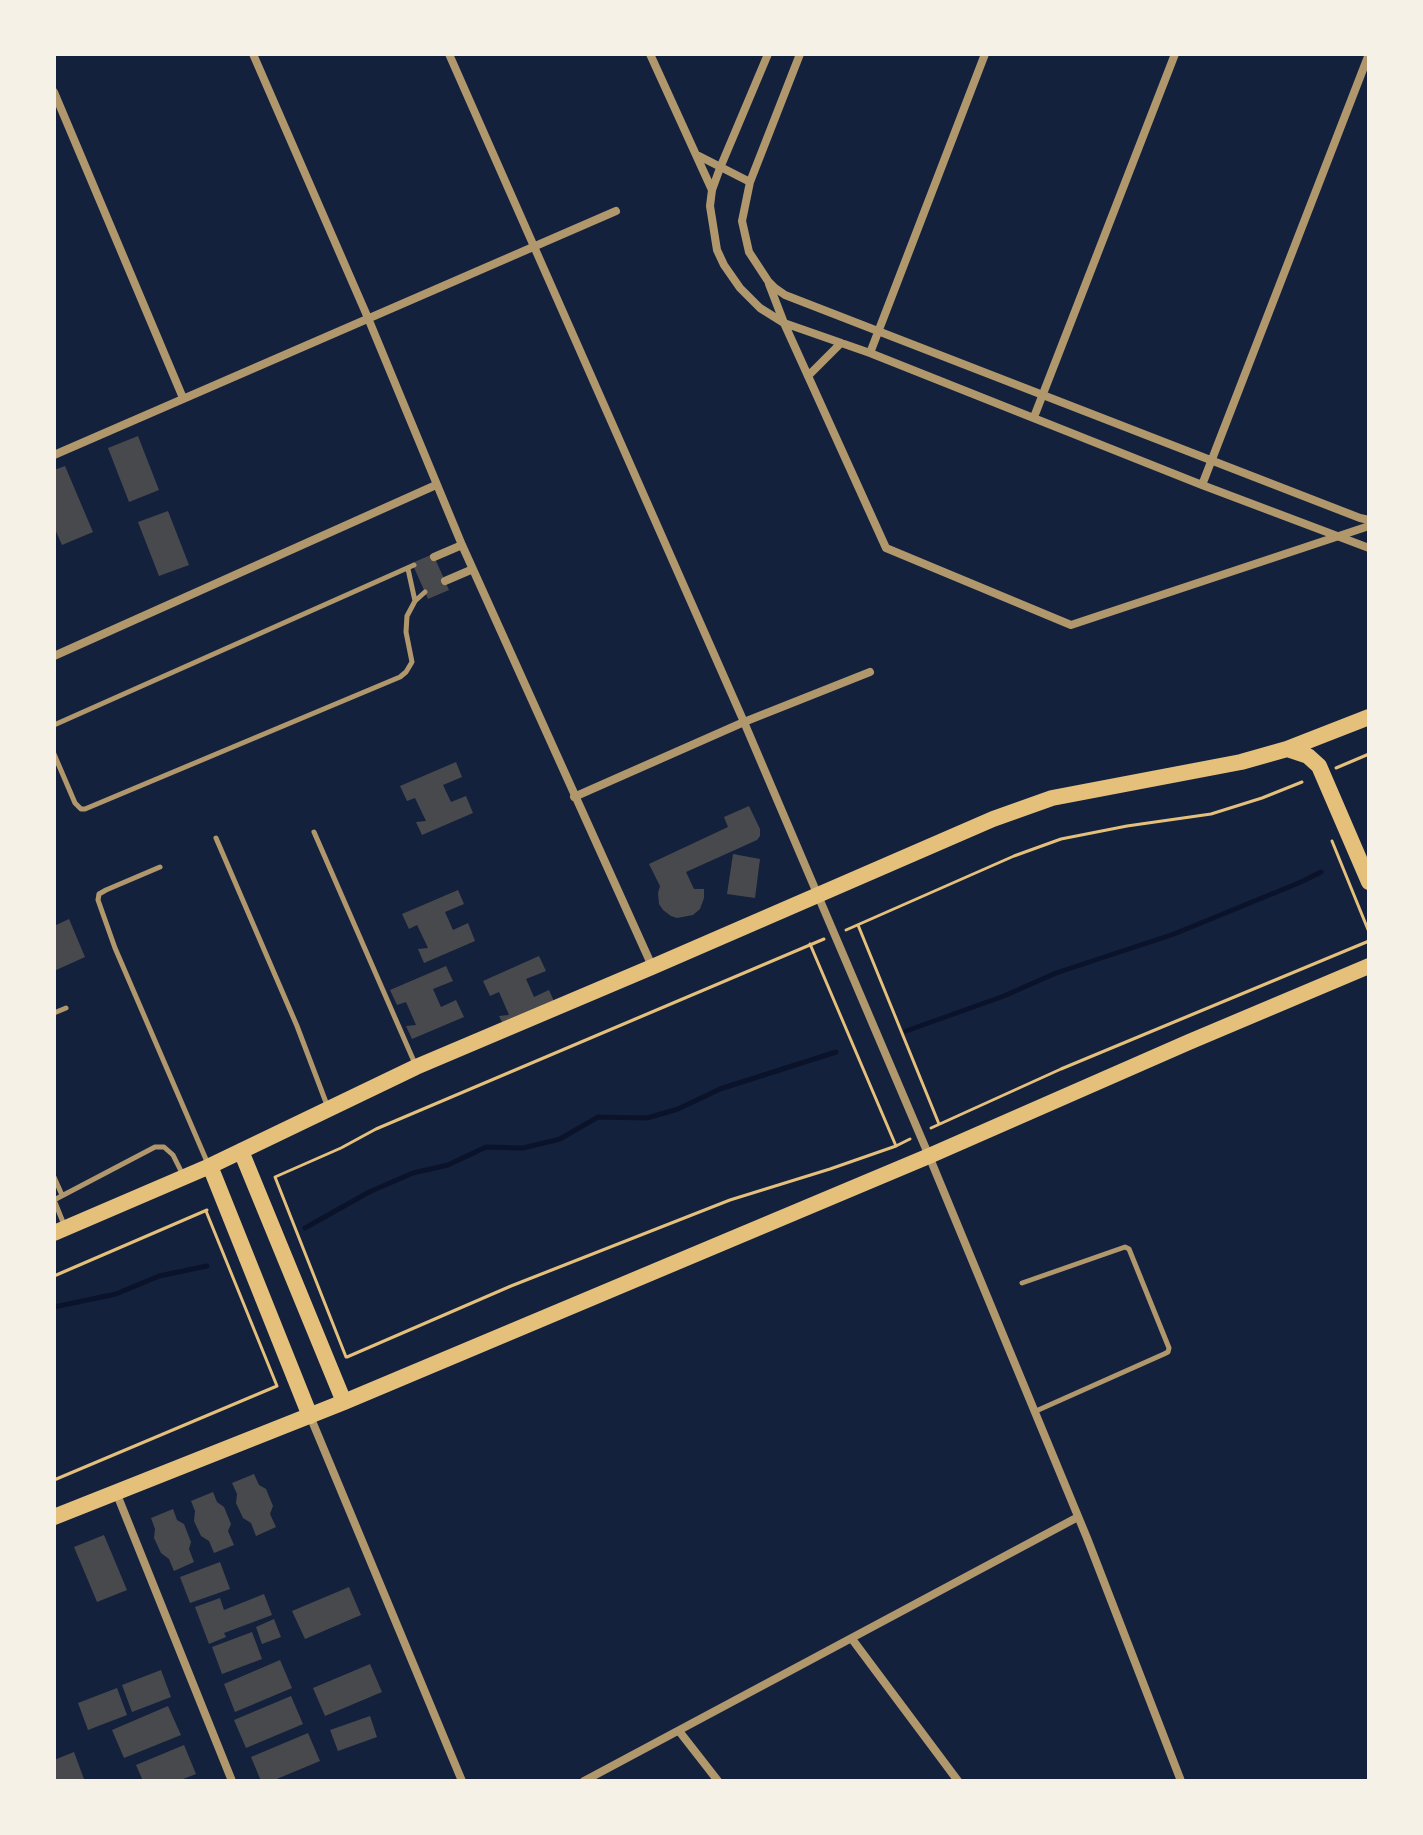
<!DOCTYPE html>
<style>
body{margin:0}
#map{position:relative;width:1423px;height:1835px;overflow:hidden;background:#14213d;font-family:"Golos Text",sans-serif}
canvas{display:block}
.frame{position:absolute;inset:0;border:56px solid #f6f1e7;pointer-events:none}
</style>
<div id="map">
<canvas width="1423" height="1835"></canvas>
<div class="frame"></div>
</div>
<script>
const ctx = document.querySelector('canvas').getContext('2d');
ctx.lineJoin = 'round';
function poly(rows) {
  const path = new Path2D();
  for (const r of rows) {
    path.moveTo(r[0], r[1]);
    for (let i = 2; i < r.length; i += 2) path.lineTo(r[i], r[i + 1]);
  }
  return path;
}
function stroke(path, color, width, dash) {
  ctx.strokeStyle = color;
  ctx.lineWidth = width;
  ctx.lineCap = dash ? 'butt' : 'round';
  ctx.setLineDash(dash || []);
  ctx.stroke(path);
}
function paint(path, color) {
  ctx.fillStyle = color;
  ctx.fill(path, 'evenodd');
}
stroke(poly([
 [906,1031,1004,996,1056,973,1174,934,1301,882,1321,872],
 [305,1228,369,1192,413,1173,448,1165,486,1147,523,1148,560,1139,598,1117,647,1118,678,1109,720,1089,836,1052],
 [54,1307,116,1294,159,1276,207,1266]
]), '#0b132b', 5);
paint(poly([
 [138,436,159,490,129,502,108,448],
 [65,466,93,532,62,545,54,527,54,470],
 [168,511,189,565,159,576,138,522],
 [433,554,449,590,428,599,412,563],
 [456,762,462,777,443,785,451,802,466,796,473,813,422,835,416,822,426,821,415,798,407,801,400,786],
 [749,806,760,829,760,836,757,840,686,872,694,889,704,889,704,898,700,909,693,915,677,918,671,916,663,910,659,904,658,893,660,886,649,864,728,827,724,817],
 [733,854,760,859,755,898,727,894],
 [458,890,464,904,445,912,453,930,468,923,475,941,424,963,418,949,428,948,417,925,409,929,402,914],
 [69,919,85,957,54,971,54,926],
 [539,956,546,971,526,979,534,997,549,990,556,1006,505,1028,499,1016,509,1015,499,992,490,996,483,981],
 [446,966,453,981,433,989,441,1007,456,1000,464,1017,412,1039,406,1026,416,1025,406,1002,397,1005,390,990],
 [254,1474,259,1485,266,1489,273,1506,270,1514,276,1527,256,1536,251,1523,243,1518,236,1503,237,1494,232,1483],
 [213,1492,217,1502,224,1507,231,1524,228,1531,234,1545,214,1553,209,1541,201,1536,194,1521,195,1511,191,1501],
 [173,1509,177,1520,184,1524,191,1542,189,1549,194,1562,174,1571,169,1559,161,1553,154,1538,155,1529,151,1518],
 [104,1535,127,1590,97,1602,74,1547],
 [220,1562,230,1589,190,1603,180,1577],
 [349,1587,361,1615,305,1639,292,1611],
 [264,1594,272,1615,224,1633,226,1637,209,1644,195,1607,220,1598,224,1610],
 [274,1619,281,1637,262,1644,256,1627],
 [252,1632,262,1659,222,1674,212,1647],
 [280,1660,292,1688,235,1712,224,1684],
 [370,1664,382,1692,325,1716,313,1688],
 [161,1670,171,1697,132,1712,122,1685],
 [117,1688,127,1715,88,1730,78,1703],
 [291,1696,303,1724,246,1748,234,1720],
 [168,1706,181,1735,124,1758,112,1730],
 [370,1716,377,1737,338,1751,330,1730],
 [308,1733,320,1761,272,1781,261,1781,251,1757],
 [184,1745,196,1774,178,1781,143,1781,136,1765],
 [74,1752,84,1779,54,1781,54,1760]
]), '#48494c');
stroke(poly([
 [1336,768,1369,754],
 [1332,841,1369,932],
 [858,925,939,1124],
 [846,930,1014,856,1061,839,1127,826,1211,814,1262,798,1302,782],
 [810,944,896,1146],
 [931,1128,1061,1069,1369,941],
 [54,1276,207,1210],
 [346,1357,275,1177,341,1148,376,1129,824,939],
 [347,1357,511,1286,730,1200,830,1169,896,1146,910,1139],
 [54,1480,277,1386,206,1211]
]), '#e5c07b', 3);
stroke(poly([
 [408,569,415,601],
 [54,725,414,565],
 [54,754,75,803,81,809,85,809,400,677,406,672,412,662,406,632,407,616,415,601,425,592],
 [314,832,416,1066],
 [216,838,297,1026,327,1105],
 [160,867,106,890,99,894,98,900,115,948,208,1164],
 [54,1013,66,1008],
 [54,1177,62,1195],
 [54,1200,155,1147,164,1147,173,1155,182,1173],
 [54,1200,65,1227],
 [1022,1283,1125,1247,1129,1249,1169,1348,1168,1352,1164,1354,1036,1411]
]), '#b1986c', 5);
stroke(poly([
 [253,54,368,318,462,545,652,966],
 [449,54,744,722,929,1156,1087,1538,1181,1781],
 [650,54,712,190],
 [768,54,720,168,712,190,710,206,717,250,724,265,740,288,760,308,784,323,870,353,1202,485,1369,548],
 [800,54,750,182,742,221,749,252,768,281,775,288,785,295,1360,518,1369,520],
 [54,92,183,398],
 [699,156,750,182],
 [769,284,784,323,886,548,1071,625,1369,526],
 [870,353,985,54],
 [808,376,841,343],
 [1034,417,1175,54],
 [54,455,616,211],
 [1202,485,1369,54],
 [434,557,462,545],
 [445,581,473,569],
 [54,656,436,485],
 [574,797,744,722,870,672],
 [310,1416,462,1781],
 [116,1492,232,1781],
 [852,1639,958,1781],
 [679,1731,718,1781],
 [584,1781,1078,1517]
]), '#b1986c', 8);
stroke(poly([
 [1287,749,1308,756,1319,766,1369,882],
 [241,1151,344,1402],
 [210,1166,310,1416],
 [54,1233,210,1166,416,1067,652,967,993,819,1052,798,1241,762,1287,749,1369,717],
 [54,1517,344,1402,929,1156,1189,1042,1369,966]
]), '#e5c07b', 16);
</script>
